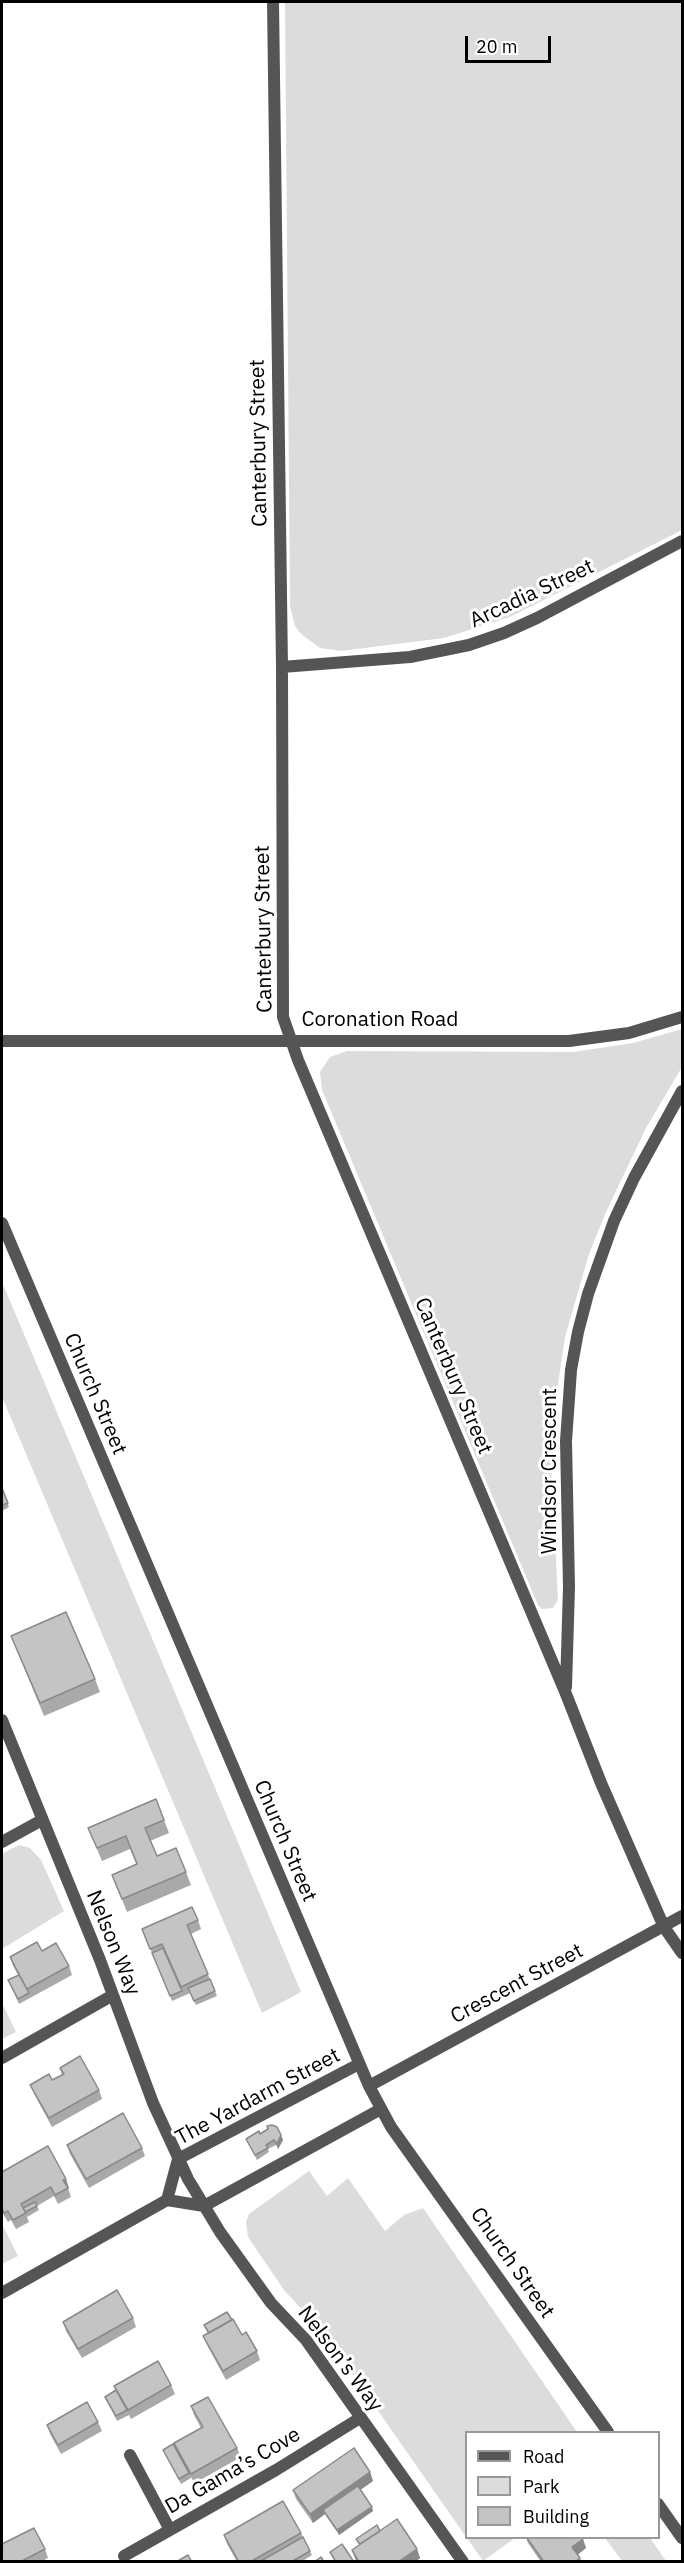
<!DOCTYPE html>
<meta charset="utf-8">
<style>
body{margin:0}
#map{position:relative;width:684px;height:2563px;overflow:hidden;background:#fff;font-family:"IBM Plex Sans",sans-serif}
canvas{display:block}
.frame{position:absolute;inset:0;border:3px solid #000;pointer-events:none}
.legend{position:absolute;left:465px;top:2431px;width:195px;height:108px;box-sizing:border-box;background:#fff;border:2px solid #999;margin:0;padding:8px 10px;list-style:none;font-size:18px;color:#000}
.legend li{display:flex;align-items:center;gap:12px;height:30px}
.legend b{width:30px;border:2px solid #999}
.scale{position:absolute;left:465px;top:36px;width:86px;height:27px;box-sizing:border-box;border:3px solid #000;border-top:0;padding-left:8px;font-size:18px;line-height:21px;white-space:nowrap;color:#000;-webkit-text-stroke:4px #fff;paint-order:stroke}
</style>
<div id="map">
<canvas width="684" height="2563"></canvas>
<div class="frame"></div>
<ul class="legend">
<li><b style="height:8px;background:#555"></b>Road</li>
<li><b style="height:16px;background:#dcdcdc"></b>Park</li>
<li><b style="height:16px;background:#c4c4c4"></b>Building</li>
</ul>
<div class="scale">20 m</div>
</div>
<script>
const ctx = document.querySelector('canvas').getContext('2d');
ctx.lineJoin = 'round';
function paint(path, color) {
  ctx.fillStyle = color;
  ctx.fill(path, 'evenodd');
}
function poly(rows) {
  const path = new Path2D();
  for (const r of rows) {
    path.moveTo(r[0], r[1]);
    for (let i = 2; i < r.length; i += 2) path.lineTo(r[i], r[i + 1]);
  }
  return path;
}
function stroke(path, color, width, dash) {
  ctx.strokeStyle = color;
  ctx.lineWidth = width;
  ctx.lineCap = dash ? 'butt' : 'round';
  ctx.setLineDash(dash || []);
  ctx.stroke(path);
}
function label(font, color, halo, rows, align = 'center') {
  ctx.font = font + ' "IBM Plex Sans",sans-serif';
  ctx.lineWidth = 6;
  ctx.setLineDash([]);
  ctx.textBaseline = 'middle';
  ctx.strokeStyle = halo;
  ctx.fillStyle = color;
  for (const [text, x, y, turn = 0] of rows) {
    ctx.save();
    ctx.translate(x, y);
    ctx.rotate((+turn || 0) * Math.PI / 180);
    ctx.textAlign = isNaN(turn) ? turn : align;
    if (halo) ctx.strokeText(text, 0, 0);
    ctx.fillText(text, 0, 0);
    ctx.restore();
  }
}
paint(poly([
 [285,2,682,2,682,530,510,617,444,638,341,651,320,648,301,634,295,626,290,606],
 [682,1029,682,1067,646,1128,606,1212,589,1254,565,1337,553,1417,551,1464,558,1600,553,1608,542,1609,538,1605,322,1090,320,1072,330,1057,347,1051,573,1052,633,1043],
 [2,1282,301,1992,262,2013,2,1397],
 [19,1845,30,1848,41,1860,64,1911,2,1949,2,1854],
 [2,2003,16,2032,2,2039],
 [309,2171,327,2196,348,2178,385,2231,404,2215,423,2208,577,2432,466,2432,466,2537,326,2336,284,2290,248,2237,246,2222,249,2214],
 [2,2224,18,2256,2,2264],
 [467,2538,515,2538,483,2561],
 [605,2538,650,2538,666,2561,622,2561]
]), '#dcdcdc');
stroke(poly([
 [273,2,282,667,283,1017,298,1060,566,1694,601,1783,664,1927,682,1953],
 [282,667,410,657,469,645,504,633,537,618,682,541],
 [2,1041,569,1041,629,1033,682,1017],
 [2,1223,369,2086,391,2127,608,2432],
 [566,1687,569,1587,566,1441,571,1370,578,1332,588,1294,614,1221,634,1178,682,1091],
 [2,1720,100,1960,153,2103,188,2179,220,2232,271,2303,306,2340,463,2562],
 [2,1842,42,1820],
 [2,2058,113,1995],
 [369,2086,682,1916],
 [167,2200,178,2159,359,2064],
 [2,2293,167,2200,204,2206,381,2109],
 [130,2455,170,2530],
 [658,2504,682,2538],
 [124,2556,276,2470,360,2418]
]), '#555', 12);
paint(poly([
 [2,1488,9,1507,2,1511],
 [11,1636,95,1679,100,1692,44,1716],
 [164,1820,169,1833,150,1841,157,1856,186,1872,191,1885,127,1912,112,1875,137,1865,130,1849,102,1861,88,1828],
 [198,1920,201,1929,191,1934,217,1996,196,2005,190,1993,172,2001,142,1929],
 [42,1951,69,1966,72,1975,19,2004,8,1980,18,1975,13,1966,10,1957],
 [60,2068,99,2090,102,2099,52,2127,34,2094,30,2085,52,2080,62,2075],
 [260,2134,283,2140,278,2149,276,2145,268,2149,269,2152,257,2160,246,2139],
 [67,2145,142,2148,145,2156,89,2188,70,2154],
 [2,2172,69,2188,68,2188,71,2197,58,2204,54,2196,37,2206,39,2210,27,2217,29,2222,16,2229,11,2220,8,2222,2,2212],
 [133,2318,136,2327,82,2358,66,2331,63,2322],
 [204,2325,242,2335,257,2351,260,2360,226,2380,207,2345,203,2336,208,2334],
 [171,2385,175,2394,131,2419,129,2415,117,2421,105,2397,116,2390,114,2386],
 [191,2406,237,2448,241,2457,195,2483,190,2476,191,2478,181,2484,163,2450,201,2428,194,2415],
 [98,2422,102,2431,61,2454,50,2434,47,2425],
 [370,2472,373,2481,360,2490,373,2511,339,2535,325,2514,313,2523,296,2499,293,2490],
 [380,2531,417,2549,420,2558,415,2562,356,2562,352,2550,359,2545,356,2539],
 [301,2533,312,2555,301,2562,237,2562,227,2544,224,2535],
 [526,2538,582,2538,586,2548,578,2554,582,2562,541,2562,528,2543],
 [45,2549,48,2558,41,2562,2,2562]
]), '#a9a9a9');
paint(poly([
 [281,2135,283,2140,278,2149,277,2144],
 [66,2179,69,2188,68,2188,63,2180],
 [370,2472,373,2481,326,2514,323,2510,325,2514,313,2523,310,2514],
 [372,2507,373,2511,339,2535,337,2530],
 [583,2539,586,2548,576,2556,572,2547],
 [417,2549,420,2558,415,2562,398,2562]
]), '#898989');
const building = poly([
 [2,1488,8,1503,2,1505,2,1488],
 [66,1612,95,1679,40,1703,11,1636,66,1612],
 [156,1799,164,1820,145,1828,157,1856,176,1848,186,1872,122,1899,112,1875,137,1864,126,1836,97,1848,88,1828,156,1799],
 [192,1907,198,1920,187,1925,208,1974,181,1987,162,1944,150,1949,142,1929,192,1907],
 [37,1942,42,1951,56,1943,69,1966,27,1989,10,1957,37,1942],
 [163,1948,182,1991,170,1996,152,1953,163,1948],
 [19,1975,29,1993,18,1999,8,1980,19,1975],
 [210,1979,215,1991,194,2001,188,1988,210,1979],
 [80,2056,99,2090,49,2118,30,2085,49,2074,52,2080,64,2074,60,2068,80,2056],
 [123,2113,142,2148,86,2179,67,2145,123,2113],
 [272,2125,277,2127,281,2135,277,2144,274,2140,266,2145,268,2148,255,2155,246,2139,259,2131,260,2134,268,2129,267,2126,272,2125],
 [48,2146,66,2179,63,2180,68,2188,55,2195,51,2187,21,2204,26,2213,13,2220,8,2211,4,2213,2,2208,2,2172,48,2146],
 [35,2202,37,2206,25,2212,23,2208,35,2202],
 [117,2290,133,2318,78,2349,63,2322,117,2290],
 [227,2312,232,2320,209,2333,204,2325,227,2312],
 [233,2319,242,2335,246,2332,257,2351,223,2371,203,2336,233,2319],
 [158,2361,171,2385,128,2410,114,2386,158,2361],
 [116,2390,127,2410,116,2416,105,2397,116,2390],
 [208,2397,237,2448,191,2474,174,2443,203,2427,191,2406,208,2397],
 [87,2402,98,2422,58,2445,47,2425,87,2402],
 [173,2444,189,2473,179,2479,163,2450,173,2444],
 [354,2448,370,2472,310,2514,293,2490,354,2448],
 [358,2486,372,2507,337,2530,323,2510,358,2486],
 [283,2501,301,2533,250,2562,239,2562,224,2535,283,2501],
 [397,2519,417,2549,398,2562,359,2562,352,2550,397,2519],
 [377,2525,380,2531,360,2544,356,2539,377,2525],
 [34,2528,45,2549,20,2562,2,2562,2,2544,34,2528],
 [303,2537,310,2551,291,2562,259,2562,303,2537],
 [527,2538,582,2538,583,2539,572,2547,580,2558,575,2562,544,2562,527,2538],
 [342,2544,354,2562,336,2562,330,2552,342,2544],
 [188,2555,192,2562,176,2562,188,2555],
 [321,2557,324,2562,314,2562,321,2557]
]);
paint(building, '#c4c4c4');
stroke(building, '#898989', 1.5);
label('21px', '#000', '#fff', [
 ["Canterbury Street",259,443,-91],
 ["Arcadia Street",532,594,-25],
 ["Canterbury Street",264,929,-91],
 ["Coronation Road",380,1020],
 ["Canterbury Street",453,1376,67],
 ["Church Street",95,1394,67],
 ["Windsor Crescent",550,1471,-90],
 ["Church Street",285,1841,67],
 ["Nelson Way",113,1943,68],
 ["Crescent Street",517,1984,-28],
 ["The Yardarm Street",258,2097,-28],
 ["Church Street",512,2263,55],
 ["Nelson’s Way",340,2359,53],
 ["Da Gama’s Cove",233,2471,-30]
]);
</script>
